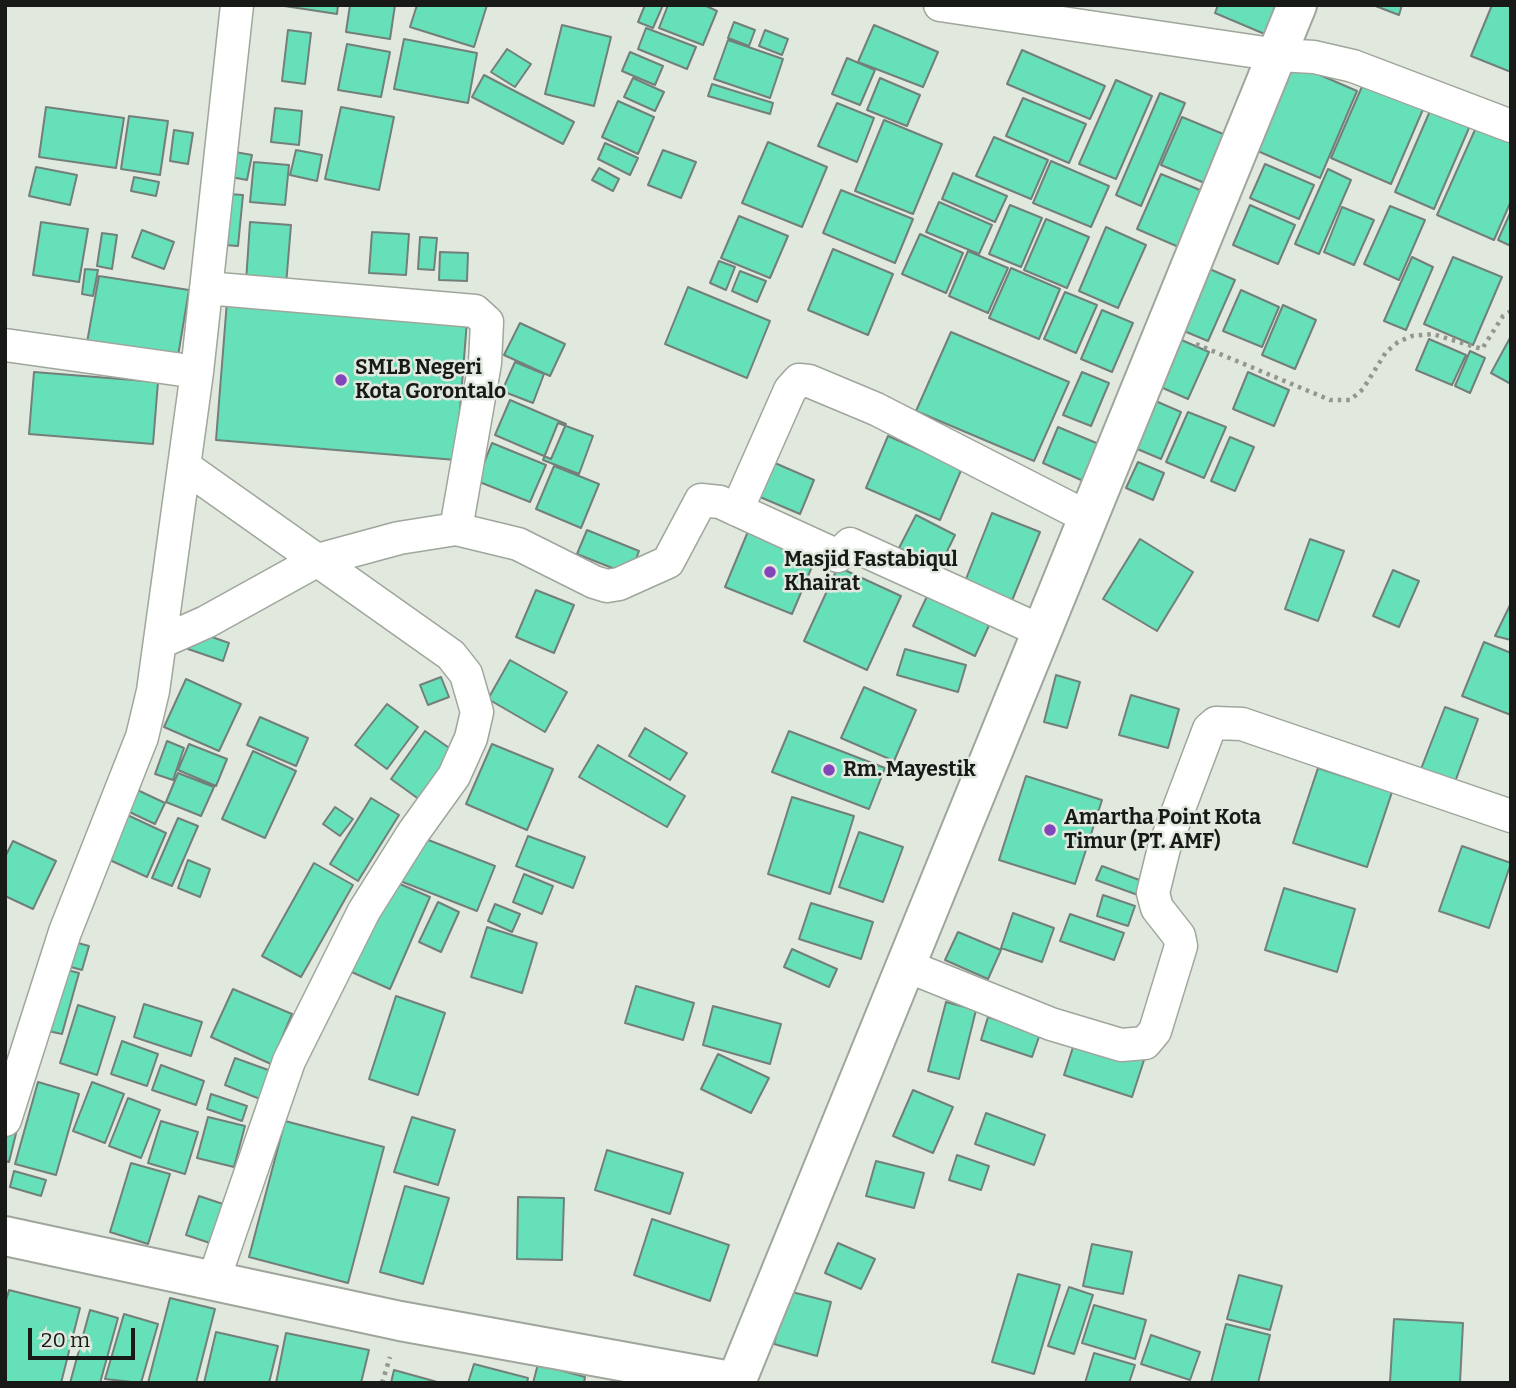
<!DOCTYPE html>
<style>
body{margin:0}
#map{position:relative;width:1516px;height:1388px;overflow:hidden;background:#e1e9de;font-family:Bitter,serif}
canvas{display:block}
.frame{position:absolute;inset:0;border:7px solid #171a16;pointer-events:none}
.scale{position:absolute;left:28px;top:1328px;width:107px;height:32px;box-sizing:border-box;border:4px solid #171a16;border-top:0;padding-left:9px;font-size:21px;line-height:24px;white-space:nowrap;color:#171a16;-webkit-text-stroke:5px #e1e9de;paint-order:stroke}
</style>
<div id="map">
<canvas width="1516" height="1388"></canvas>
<div class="frame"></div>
<div class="scale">20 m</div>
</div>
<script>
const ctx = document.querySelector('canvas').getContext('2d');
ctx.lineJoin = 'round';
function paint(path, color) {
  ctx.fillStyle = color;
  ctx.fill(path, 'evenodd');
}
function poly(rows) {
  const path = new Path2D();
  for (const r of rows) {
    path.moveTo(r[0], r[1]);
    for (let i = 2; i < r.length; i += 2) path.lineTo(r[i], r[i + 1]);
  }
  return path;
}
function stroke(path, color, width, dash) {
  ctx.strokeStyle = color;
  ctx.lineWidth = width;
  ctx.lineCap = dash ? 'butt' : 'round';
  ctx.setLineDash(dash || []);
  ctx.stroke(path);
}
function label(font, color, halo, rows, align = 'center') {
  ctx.font = font + ' Bitter,serif';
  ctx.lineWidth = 5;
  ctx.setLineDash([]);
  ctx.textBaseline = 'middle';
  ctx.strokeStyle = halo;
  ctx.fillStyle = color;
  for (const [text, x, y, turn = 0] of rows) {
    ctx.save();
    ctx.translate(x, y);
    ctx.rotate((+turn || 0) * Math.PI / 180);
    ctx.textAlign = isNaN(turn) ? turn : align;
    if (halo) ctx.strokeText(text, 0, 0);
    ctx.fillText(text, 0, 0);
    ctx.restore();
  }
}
const building = poly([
 [278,5,338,5,337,14,278,5],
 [350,5,395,5,390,39,346,32,350,5],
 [417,5,487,5,474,47,410,27,417,5],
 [645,5,663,5,653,28,638,22,645,5],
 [668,5,704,5,717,11,703,45,659,28,668,5],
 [1218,5,1280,5,1267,35,1215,13,1218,5],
 [1373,5,1402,5,1399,15,1373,5],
 [1492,5,1511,5,1511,72,1471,56,1492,5],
 [734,22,755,30,749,46,728,38,734,22],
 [562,25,611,37,594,106,545,94,562,25],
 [874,25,938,52,923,87,858,62,874,25],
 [646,28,696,47,687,69,638,49,646,28],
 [288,30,311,33,305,84,282,81,288,30],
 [765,30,788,39,782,55,759,46,765,30],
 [404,39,477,53,468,103,394,89,404,39],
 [728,40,783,59,770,98,714,79,728,40],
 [347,44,390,52,381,97,338,90,347,44],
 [507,49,531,64,515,87,491,72,507,49],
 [1022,50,1105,86,1090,119,1007,84,1022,50],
 [630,52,663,66,655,85,622,71,630,52],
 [847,58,875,70,860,105,832,94,847,58],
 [1290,62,1357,91,1320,178,1253,149,1290,62],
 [484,75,574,122,563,144,472,97,484,75],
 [1367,75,1427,100,1391,184,1331,158,1367,75],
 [633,78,664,92,655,111,624,97,633,78],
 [880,78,920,95,907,126,867,110,880,78],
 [1116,80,1152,96,1116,179,1079,164,1116,80],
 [712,84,773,103,770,114,708,96,712,84],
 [1160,93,1185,103,1141,206,1116,195,1160,93],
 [1023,98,1086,124,1069,163,1006,136,1023,98],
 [618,101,654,117,638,154,602,137,618,101],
 [837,103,874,118,857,162,818,146,837,103],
 [1433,104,1472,121,1434,209,1395,192,1433,104],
 [46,107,124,118,116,168,39,157,46,107],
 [341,107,394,117,379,190,325,179,341,107],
 [275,108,302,111,299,145,271,142,275,108],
 [129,116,168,121,160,175,121,169,129,116],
 [1182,117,1228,136,1207,184,1161,165,1182,117],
 [884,120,942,144,913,214,855,191,884,120],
 [1478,123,1511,137,1511,201,1494,240,1437,215,1478,123],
 [174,130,193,133,188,164,170,161,174,130],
 [994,137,1048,160,1031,199,976,176,994,137],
 [768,142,827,167,802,227,742,203,768,142],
 [605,143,638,158,630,175,598,159,605,143],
 [296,150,322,155,317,181,290,175,296,150],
 [663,150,696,162,681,198,648,185,663,150],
 [235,152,252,155,247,180,231,177,235,152],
 [1051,161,1109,186,1091,227,1033,203,1051,161],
 [254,162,289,165,285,205,250,202,254,162],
 [1265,164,1314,185,1299,219,1250,198,1265,164],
 [36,167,77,175,70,205,29,196,36,167],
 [599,168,619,179,613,191,592,180,599,168],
 [1328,169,1351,180,1319,254,1295,244,1328,169],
 [953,173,1007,196,995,222,942,199,953,173],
 [1161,174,1205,192,1181,248,1137,229,1161,174],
 [134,177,159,182,156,196,131,191,134,177],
 [841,190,913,219,895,263,823,233,841,190],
 [229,194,243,195,238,246,224,245,229,194],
 [939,202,992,225,979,254,926,232,939,202],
 [1010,205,1042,218,1021,267,989,254,1010,205],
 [1250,205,1295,225,1278,264,1233,245,1250,205],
 [1390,206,1425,220,1399,280,1364,264,1390,206],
 [1342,207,1374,220,1354,265,1324,252,1342,207],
 [1511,211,1511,246,1498,240,1511,211],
 [739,216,788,236,770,278,721,258,739,216],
 [1046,219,1089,237,1067,288,1024,270,1046,219],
 [41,222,88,229,79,282,33,275,41,222],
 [250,222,291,225,286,285,246,282,250,222],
 [1106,227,1146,245,1118,308,1079,291,1106,227],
 [142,230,174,242,164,269,132,257,142,230],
 [372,232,409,234,406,275,369,273,372,232],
 [102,233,117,235,112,269,97,266,102,233],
 [920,234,963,253,946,293,902,274,920,234],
 [420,237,437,238,434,270,418,269,420,237],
 [833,249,893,274,868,335,808,310,833,249],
 [968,251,1008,268,988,313,949,296,968,251],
 [440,252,468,253,467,281,439,280,440,252],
 [1412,257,1433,267,1406,330,1384,321,1412,257],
 [1453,257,1502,277,1473,345,1424,324,1453,257],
 [719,261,735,267,726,290,710,283,719,261],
 [1198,264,1235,280,1208,341,1172,326,1198,264],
 [1011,268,1060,289,1039,339,989,318,1011,268],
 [85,269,98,270,93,296,82,294,85,269],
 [740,271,766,281,757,302,732,291,740,271],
 [99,276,189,290,177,362,86,348,99,276],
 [688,287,770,321,747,378,665,344,688,287],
 [1241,290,1279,307,1262,347,1223,331,1241,290],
 [1065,292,1097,305,1076,353,1044,339,1065,292],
 [227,301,467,321,456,460,216,440,227,301],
 [1283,305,1316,320,1295,369,1262,355,1283,305],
 [1102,310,1133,323,1112,372,1081,359,1102,310],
 [520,323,565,344,550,376,504,355,520,323],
 [951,332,1069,382,1034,461,916,411,951,332],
 [1511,336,1511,384,1491,373,1511,336],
 [1177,338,1209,352,1188,399,1156,385,1177,338],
 [1429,339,1466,355,1452,385,1416,370,1429,339],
 [1470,351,1485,358,1470,393,1455,386,1470,351],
 [515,362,544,374,533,403,502,391,515,362],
 [34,372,158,382,153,444,29,434,34,372],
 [1082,372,1109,383,1091,426,1063,415,1082,372],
 [1248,372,1289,390,1274,426,1233,409,1248,372],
 [1144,396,1181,412,1161,459,1123,443,1144,396],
 [510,400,566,424,551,459,495,435,510,400],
 [1188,412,1226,427,1204,478,1166,462,1188,412],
 [558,423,593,436,579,474,543,460,558,423],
 [1058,427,1106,447,1090,484,1043,463,1058,427],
 [888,436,962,468,940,520,866,488,888,436],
 [1230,437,1254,447,1235,491,1211,481,1230,437],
 [492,443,546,465,530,502,477,481,492,443],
 [768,460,814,480,800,514,753,494,768,460],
 [1138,462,1164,473,1153,500,1126,488,1138,462],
 [554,466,599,484,581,528,536,509,554,466],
 [992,513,1040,532,1011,603,964,584,992,513],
 [916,515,955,535,939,568,899,548,916,515],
 [749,529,816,557,792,614,725,587,749,529],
 [587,530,639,551,630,575,577,554,587,530],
 [1140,539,1193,572,1157,631,1103,599,1140,539],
 [1310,539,1344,551,1318,621,1285,609,1310,539],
 [838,567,901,596,867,670,804,641,838,567],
 [1393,570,1419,581,1399,627,1373,616,1393,570],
 [536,590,574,605,554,653,516,637,536,590],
 [930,590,992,619,975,656,913,626,930,590],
 [1511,603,1511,640,1495,636,1511,603],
 [195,631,229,643,223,661,188,649,195,631],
 [1484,642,1511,653,1511,715,1462,696,1484,642],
 [905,649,966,665,958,692,897,675,905,649],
 [510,660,567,692,545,732,488,699,510,660],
 [1056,675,1080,682,1067,728,1044,722,1056,675],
 [441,677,449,697,428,705,420,685,441,677],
 [186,679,241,704,219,751,164,727,186,679],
 [864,687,916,710,894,761,841,738,864,687],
 [1131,695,1179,709,1168,748,1119,735,1131,695],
 [387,704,418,727,387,769,355,745,387,704],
 [1445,707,1478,719,1455,782,1421,769,1445,707],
 [260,717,308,738,296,766,247,745,260,717],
 [645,728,687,753,670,780,629,756,645,728],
 [425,731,455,752,420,800,391,779,425,731],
 [789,731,885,768,869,809,772,772,789,731],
 [167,741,184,748,173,780,155,774,167,741],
 [189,744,227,759,216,786,178,770,189,744],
 [492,744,553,769,527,830,466,804,492,744],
 [598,745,685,796,667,827,579,777,598,745],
 [253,751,296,771,265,838,222,819,253,751],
 [1318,768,1392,792,1367,867,1293,843,1318,768],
 [178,773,214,787,201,816,166,802,178,773],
 [1026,776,1102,800,1075,884,999,860,1026,776],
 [131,787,165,803,155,824,121,808,131,787],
 [792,797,854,816,830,894,768,874,792,797],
 [371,798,399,815,358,881,330,864,371,798],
 [335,807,353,819,340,836,323,824,335,807],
 [121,812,166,833,147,877,101,856,121,812],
 [178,818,198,826,172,886,152,878,178,818],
 [859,832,903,847,883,902,839,887,859,832],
 [413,834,495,866,477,911,395,879,413,834],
 [528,836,585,857,573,888,516,866,528,836],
 [13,841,56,861,33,909,5,896,5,857,13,841],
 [1462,846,1511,863,1489,928,1439,911,1462,846],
 [188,860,210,869,200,897,178,888,188,860],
 [314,863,353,885,301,977,262,956,314,863],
 [1102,866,1142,881,1138,895,1096,880,1102,866],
 [524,874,553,886,542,914,513,902,524,874],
 [386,878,430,897,390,989,347,970,386,878],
 [1284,888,1355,909,1337,972,1265,950,1284,888],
 [1103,895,1135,906,1128,926,1097,916,1103,895],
 [438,902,459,912,441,952,419,942,438,902],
 [811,903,873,922,861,959,799,939,811,903],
 [495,904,520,914,512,932,488,921,495,904],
 [1013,913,1054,928,1042,962,1001,948,1013,913],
 [1070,914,1124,933,1114,960,1060,941,1070,914],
 [487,927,537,943,522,993,471,977,487,927],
 [958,932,1001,950,988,979,945,960,958,932],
 [63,939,89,946,82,970,56,963,63,939],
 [792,949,837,969,829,987,784,967,792,949],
 [60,968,79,973,62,1034,43,1030,60,968],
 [636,986,694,1003,683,1040,625,1023,636,986],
 [233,989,292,1014,271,1064,211,1037,233,989],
 [396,996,445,1013,418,1095,369,1079,396,996],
 [946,1002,976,1010,959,1079,928,1071,946,1002],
 [144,1004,202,1022,191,1056,134,1037,144,1004],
 [78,1005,115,1017,97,1075,60,1063,78,1005],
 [713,1006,781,1024,770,1064,703,1045,713,1006],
 [988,1017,1040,1034,1032,1057,981,1040,988,1017],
 [1076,1038,1144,1060,1132,1097,1064,1075,1076,1038],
 [122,1041,158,1054,147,1086,111,1074,122,1041],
 [718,1054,769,1078,751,1113,701,1089,718,1054],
 [235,1058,271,1071,260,1099,225,1085,235,1058],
 [161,1065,204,1081,196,1105,152,1090,161,1065],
 [38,1082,79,1094,56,1175,15,1164,38,1082],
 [92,1082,124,1094,105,1143,73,1131,92,1082],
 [913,1090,953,1107,933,1153,893,1136,913,1090],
 [211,1094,247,1106,242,1121,207,1109,211,1094],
 [128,1098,160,1110,141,1158,109,1146,128,1098],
 [13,1111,21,1113,9,1162,5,1161,5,1139,13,1111],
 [986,1113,1045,1135,1034,1165,975,1144,986,1113],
 [208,1117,245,1126,234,1167,197,1158,208,1117],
 [412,1117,455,1130,438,1185,394,1172,412,1117],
 [161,1121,198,1132,185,1174,148,1163,161,1121],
 [285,1121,384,1147,348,1283,249,1257,285,1121],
 [607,1150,683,1173,670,1214,595,1190,607,1150],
 [957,1155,989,1166,981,1190,949,1180,957,1155],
 [876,1161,924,1173,914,1208,866,1196,876,1161],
 [131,1163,170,1174,148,1244,110,1232,131,1163],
 [14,1171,46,1180,41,1196,10,1187,14,1171],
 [405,1186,449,1198,423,1284,380,1272,405,1186],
 [199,1196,229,1206,216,1245,186,1235,199,1196],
 [518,1197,564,1198,562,1260,517,1259,518,1197],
 [652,1219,729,1245,710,1301,634,1275,652,1219],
 [838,1243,875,1259,861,1289,825,1273,838,1243],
 [1092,1244,1132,1252,1123,1294,1083,1286,1092,1244],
 [1018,1274,1060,1285,1034,1374,992,1362,1018,1274],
 [1239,1275,1282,1286,1270,1330,1227,1319,1239,1275],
 [1069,1287,1093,1295,1074,1354,1048,1346,1069,1287],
 [9,1290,80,1308,61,1383,5,1383,5,1304,9,1290],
 [788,1291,831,1302,817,1356,774,1344,788,1291],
 [170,1298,215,1309,196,1383,148,1383,170,1298],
 [1094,1305,1146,1320,1135,1359,1082,1343,1094,1305],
 [90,1310,118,1318,100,1383,70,1383,90,1310],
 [124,1314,158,1324,141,1383,105,1379,124,1314],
 [1394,1319,1463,1323,1460,1383,1390,1382,1394,1319],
 [1226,1324,1270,1335,1258,1383,1211,1383,1226,1324],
 [216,1332,278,1346,269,1383,204,1383,216,1332],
 [286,1333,369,1350,361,1383,276,1383,286,1333],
 [1151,1335,1200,1352,1190,1380,1141,1364,1151,1335],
 [1094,1353,1135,1365,1129,1383,1085,1383,1094,1353],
 [474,1364,528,1378,527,1383,468,1383,474,1364],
 [538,1364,585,1377,584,1383,533,1383,538,1364],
 [394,1370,441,1383,391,1383,394,1370]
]);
paint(building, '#66e0b9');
stroke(building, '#727f7a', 2);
const street = poly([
 [940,5,1278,55,1314,57,1353,66,1511,126],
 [206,288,475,311,487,322,485,363,456,529],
 [5,345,197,372],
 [184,466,451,655,466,674,477,712,471,738,454,776,413,833,364,911,289,1061,214,1279],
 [737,510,790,390,799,380,809,381,876,409,1087,517],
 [161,642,206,622,318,560,399,538,456,529,518,544,594,582,607,586,619,584,668,562,701,500,720,502,838,556,850,544,1041,631],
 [907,966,1051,1024,1121,1045,1145,1043,1155,1031,1181,946,1179,936,1157,908,1153,893,1164,848,1209,729,1216,723,1242,724,1511,816],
 [5,1120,65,932,142,737,153,691,197,372,237,5]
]);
const secondary = poly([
 [5,1236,400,1321,736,1382,1297,5]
]);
stroke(street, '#9fa69b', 35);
stroke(secondary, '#9fa69b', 42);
stroke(poly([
 [1196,344,1330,400,1350,400,1363,389,1386,352,1398,342,1412,336,1433,334,1482,349,1503,316,1511,311],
 [382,1383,390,1357]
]), '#929890', 4.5, [3.5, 5]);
stroke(street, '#fff', 32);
stroke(secondary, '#fff', 38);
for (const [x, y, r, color] of [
 [341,380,7,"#8345ba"],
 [770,572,7,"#8345ba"],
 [829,770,7,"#8345ba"],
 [1050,830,7,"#8345ba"]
]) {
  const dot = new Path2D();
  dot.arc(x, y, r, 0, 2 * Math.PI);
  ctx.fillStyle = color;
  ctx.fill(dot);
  stroke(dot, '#e1e9de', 2.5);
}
label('bold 21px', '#171a16', '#e1e9de', [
 ["SMLB Negeri",355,368],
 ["Kota Gorontalo",355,392],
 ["Masjid Fastabiqul",784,560],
 ["Khairat",784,584],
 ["Rm. Mayestik",843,770],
 ["Amartha Point Kota",1064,818],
 ["Timur (PT. AMF)",1064,842]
], 'left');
</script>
